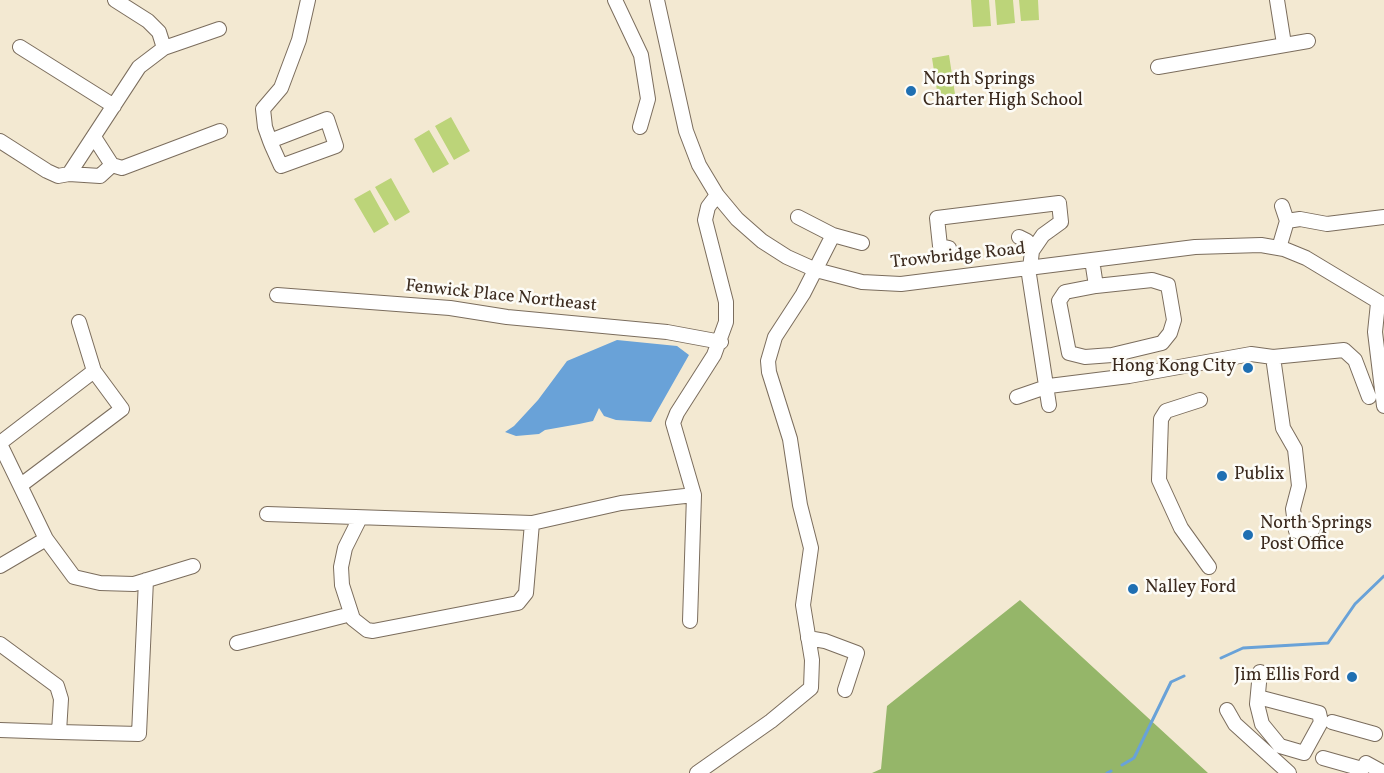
<!DOCTYPE html>
<html>
<head>
<meta charset="utf-8">
<style>
	body { margin:0 }
	canvas { display:block; background:#f3e9d2 }
</style>
</head>
<body>
<canvas width="1384" height="773"></canvas>
<script>
const context = document.querySelector('canvas').getContext('2d');
context.lineJoin = 'round';
function fillPath(path, color) { context.fillStyle = color; context.fill(path, 'evenodd'); }
const shape = rows => new Path2D(rows.map(r => 'M' + r).join(''));
function trace(path, color, width, dash) { context.strokeStyle = color; context.lineWidth = width; context.lineCap = dash ? 'butt' : 'round'; context.setLineDash(dash || []); context.stroke(path); }
function write(font, color, halo, rows, align = 'center') {
  context.font = font + ' Vollkorn,serif'; context.lineWidth = 5; context.setLineDash([]); context.textBaseline = 'middle'; context.strokeStyle = halo; context.fillStyle = color; for (const [text, x, y, turn = 0] of rows) {
    context.save(); context.translate(x, y); context.rotate((+turn || 0) * Math.PI / 180); context.textAlign = isNaN(turn) ? turn : align; if (halo) context.strokeText(text, 0, 0); context.fillText(text, 0, 0); context.restore();
  }
}
fillPath(shape([
	[971,0,989,0,991,26,973,27],
	[995,0,1013,0,1015,23,997,25],
	[1019,0,1038,0,1039,20,1021,21],
	[949,55,955,94,938,97,932,58],
	[451,117,470,151,454,160,435,126],
	[429,130,449,164,433,173,414,139],
	[391,178,410,212,395,221,375,187],
	[370,190,389,224,374,233,354,199]
]), '#bcd479');
fillPath(shape([
	[1020,600,1208,773,872,773,881,769,887,706]
]), '#95b669');
fillPath(shape([
	[617,340,677,346,689,355,651,422,616,420,604,416,599,408,593,421,579,424,545,430,539,434,516,436,505,432,514,426,538,400,567,361]
]), '#69a2d8');
trace(shape([
	[1221,658,1243,648,1328,643,1355,604,1384,576],
	[1122,765,1134,758,1171,682,1184,676],
	[1107,773,1111,771]
]), '#69a2d8', 3);
const minor = shape([
	[115,0,148,21,159,32,164,48],
	[615,0,641,55,648,99,640,127],
	[657,0,686,131,699,165,717,195,737,219,762,241,787,257,816,270,862,282,901,284,1195,247,1261,245,1284,249,1306,258,1384,305],
	[1277,0,1284,44],
	[20,47,114,106],
	[1158,67,1308,41],
	[94,137,112,165,100,176,69,174,139,67,164,48,219,29],
	[0,141,47,171,58,176,69,174],
	[270,141,327,119,336,146,281,166,272,146,270,141,265,127,263,109,281,88,299,40,308,0],
	[112,165,122,168,220,131],
	[1287,221,1300,219,1327,224,1384,217],
	[833,235,862,243],
	[1019,237,1027,241,1032,251],
	[949,248,940,246,937,218,1059,203,1061,222,1043,235,1032,251,1030,268],
	[1279,248,1287,221,1282,206],
	[1092,260,1096,286,1065,292,1059,301,1069,353,1085,357,1112,355,1162,343,1170,333,1174,320,1168,285,1152,280,1096,286],
	[1028,268,1049,405],
	[277,295,450,308,507,317,667,332,721,342],
	[1378,303,1375,332,1384,406],
	[1273,357,1283,428,1295,449,1299,486,1293,509,1296,531,1313,529],
	[1017,397,1049,386,1129,376,1251,354,1273,357,1344,350,1355,360,1369,397],
	[1200,400,1166,411,1161,419,1159,480,1181,528,1209,567],
	[0,443,94,371],
	[0,444,46,539,74,577,100,583,134,584,193,566],
	[21,485,122,409,94,371,79,322],
	[267,514,532,523,621,503,694,495],
	[360,518,345,548,341,567,342,585,353,619,367,630,373,631,518,603,526,593,532,523],
	[0,566,46,539],
	[690,621,694,495,673,423,677,413,714,355,726,322,726,302,705,220,708,207,717,195],
	[808,638,825,641,857,653,845,690],
	[237,643,351,614],
	[0,644,57,686,61,699,59,732,0,730],
	[1258,697,1319,713,1321,722,1304,753,1280,746,1262,724,1257,704,1260,672],
	[1227,710,1235,724,1289,773],
	[1332,722,1375,734],
	[59,732,139,734,146,580],
	[1323,758,1362,769],
	[1366,763,1384,773],
	[697,773,771,721,811,688,812,660,803,605,811,548,800,505,790,439,769,372,768,361,775,337,803,294,833,235,798,217]
]);
trace(minor, '#7b6d5d', 16);
trace(minor, '#fff', 14);
for (const [x, y, r, color] of [
	[911,91,6,"#1f6fb2"],
	[1248,368,6,"#1f6fb2"],
	[1222,476,6,"#1f6fb2"],
	[1248,535,6,"#1f6fb2"],
	[1133,589,6,"#1f6fb2"],
	[1352,677,6,"#1f6fb2"]
]) { const dot = new Path2D(); dot.arc(x, y, r, 0, 2 * Math.PI); context.fillStyle = color; context.fill(dot); trace(dot, '#fdfcf7', 2); }
write('18px', '#3b2a1e', '#fdfcf7', [
	["North Springs",923,81],
	["Charter High School",923,102],
	["Hong Kong City",1236,368,"right"],
	["Publix",1234,476],
	["North Springs",1260,525],
	["Post Office",1260,546],
	["Nalley Ford",1145,589],
	["Jim Ellis Ford",1340,677,"right"]
], 'left');
write('18px', '#3b2a1e', '#fdfcf7', [
	["Trowbridge Road",958,257,-6],
	["Fenwick Place Northeast",501,297,6]
]);
</script>
</body>
</html>
